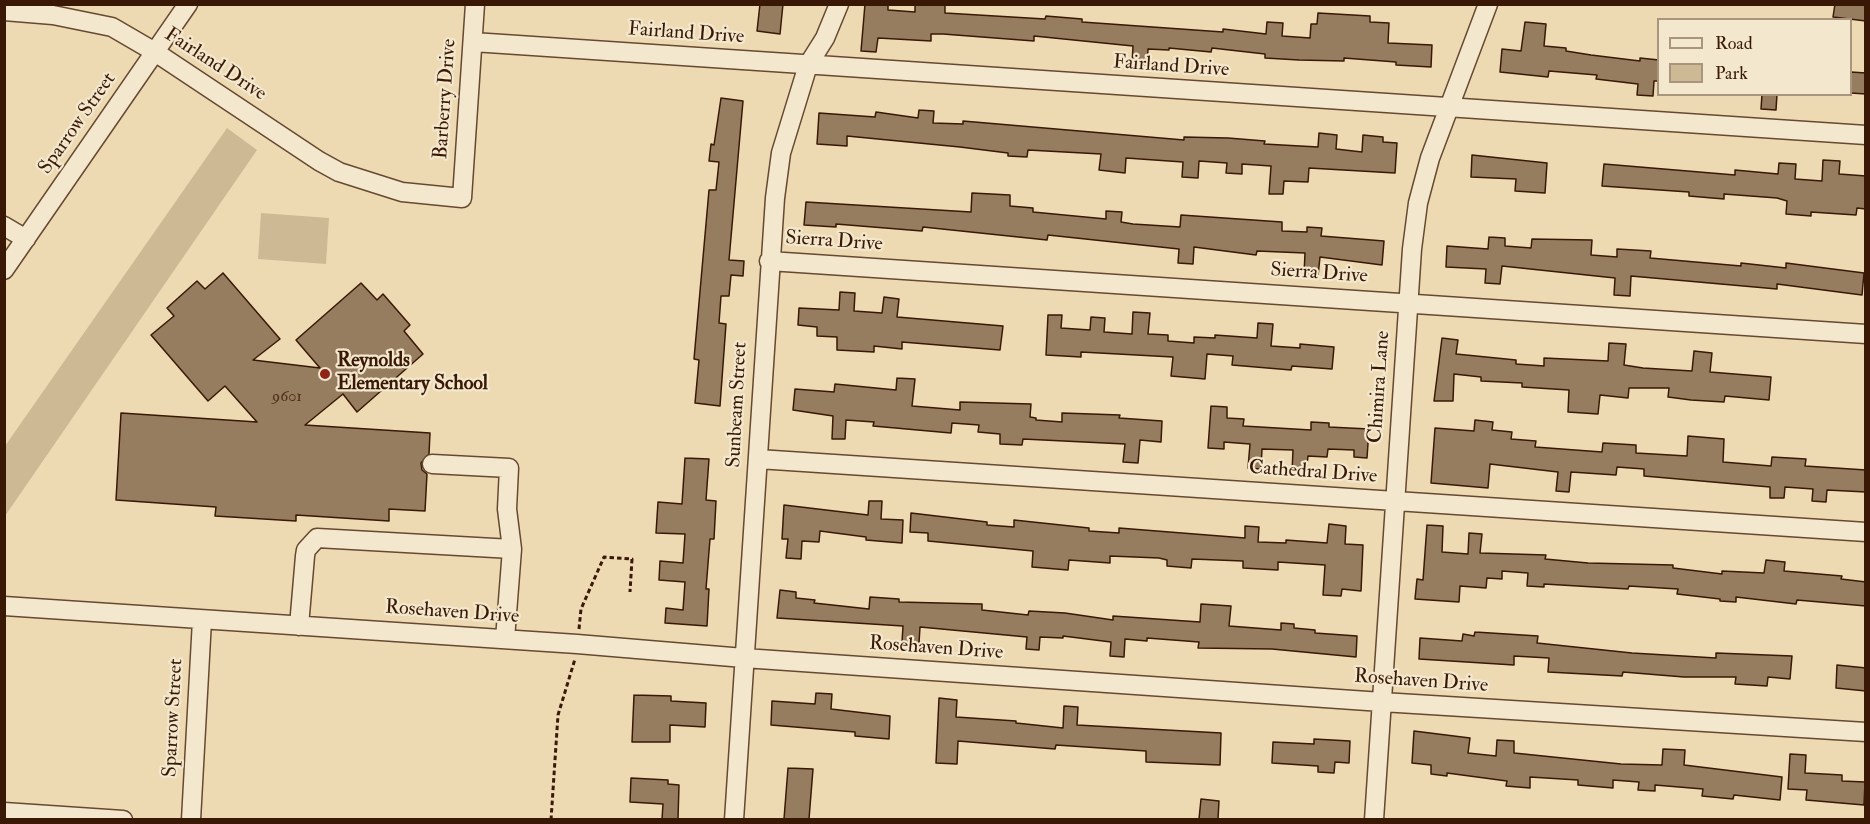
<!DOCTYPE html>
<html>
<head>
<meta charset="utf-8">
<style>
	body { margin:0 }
	#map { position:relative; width:1870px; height:824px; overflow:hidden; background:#eddab3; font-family:"IM FELL Double Pica",serif }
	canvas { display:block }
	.frame { position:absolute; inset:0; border:6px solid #391905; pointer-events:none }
	.legend { position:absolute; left:1657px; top:18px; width:195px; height:78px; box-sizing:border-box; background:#f3e7ce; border:2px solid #a9957e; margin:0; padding:8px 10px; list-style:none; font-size:18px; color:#391905 }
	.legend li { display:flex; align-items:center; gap:12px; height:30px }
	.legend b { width:30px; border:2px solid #a9957e }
</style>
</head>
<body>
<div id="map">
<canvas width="1870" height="824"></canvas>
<div class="frame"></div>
<ul class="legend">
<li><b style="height:8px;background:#f3e7ce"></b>Road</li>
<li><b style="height:16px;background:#ceb995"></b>Park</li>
</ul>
</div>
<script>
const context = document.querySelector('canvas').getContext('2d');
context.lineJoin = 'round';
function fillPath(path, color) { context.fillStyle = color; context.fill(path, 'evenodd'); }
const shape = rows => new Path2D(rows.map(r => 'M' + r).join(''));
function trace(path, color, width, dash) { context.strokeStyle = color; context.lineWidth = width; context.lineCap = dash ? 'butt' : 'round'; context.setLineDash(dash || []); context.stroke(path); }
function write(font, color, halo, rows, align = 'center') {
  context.font = font + ' "IM FELL Double Pica",serif'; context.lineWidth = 4.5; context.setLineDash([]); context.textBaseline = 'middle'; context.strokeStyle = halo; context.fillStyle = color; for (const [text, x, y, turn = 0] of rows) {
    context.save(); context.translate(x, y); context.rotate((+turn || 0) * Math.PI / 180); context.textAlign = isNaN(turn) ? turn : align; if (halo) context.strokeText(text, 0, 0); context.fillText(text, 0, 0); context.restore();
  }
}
fillPath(shape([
	[227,128,257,150,5,516,5,446],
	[261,213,329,218,326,264,258,259]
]), '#ceb995');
const building = shape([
	[760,4,783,4,780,34,757,31,760,4],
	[865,4,888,4,888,10,915,12,915,4,945,4,945,13,1045,19,1046,16,1082,19,1082,22,1223,32,1223,29,1266,34,1267,22,1283,23,1282,36,1310,38,1311,24,1317,24,1318,13,1370,16,1370,22,1389,23,1388,43,1432,45,1431,67,1396,65,1396,62,1344,58,1344,61,1299,60,1265,58,1265,54,1212,48,1211,52,1169,48,1169,50,1148,49,1147,65,1132,64,1133,46,1034,36,1034,41,943,34,931,34,931,41,878,38,876,52,861,51,865,4],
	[1835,4,1866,4,1866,21,1833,17,1835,4],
	[1525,22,1546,24,1544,46,1566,48,1566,51,1591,55,1640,61,1640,58,1659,60,1659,81,1654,81,1653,96,1637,95,1638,84,1596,79,1597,75,1549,71,1548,77,1500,72,1502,49,1521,51,1525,22],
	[1851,72,1866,73,1866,94,1851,93,1851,72],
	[1762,94,1777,94,1776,110,1761,109,1762,94],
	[721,98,743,101,729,260,744,261,743,276,731,275,729,296,721,296,719,323,726,324,720,406,695,403,699,360,694,359,709,190,716,190,719,162,709,161,711,144,714,145,721,98],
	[919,110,934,111,933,123,963,124,963,121,1184,140,1184,137,1228,138,1265,141,1264,144,1318,147,1319,133,1337,135,1336,149,1362,152,1363,135,1383,137,1383,142,1397,143,1395,173,1309,168,1308,182,1284,181,1283,194,1269,194,1271,166,1242,164,1242,174,1226,173,1227,163,1199,161,1198,178,1182,177,1183,162,1126,158,1125,173,1099,170,1101,154,1028,150,1027,157,1008,156,1008,153,960,147,847,136,847,146,817,144,819,113,875,117,876,112,918,118,919,110],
	[1472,155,1547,163,1545,193,1515,191,1516,179,1471,177,1472,155],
	[1823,160,1840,161,1839,174,1866,176,1866,209,1857,208,1856,215,1811,212,1811,216,1786,214,1787,201,1777,198,1724,194,1724,199,1689,196,1689,192,1602,186,1604,164,1735,175,1735,170,1778,174,1779,163,1796,164,1795,179,1822,181,1823,160],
	[972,193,1010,195,1010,206,1033,208,1033,212,1106,219,1106,211,1122,212,1121,222,1133,224,1180,227,1181,215,1282,222,1282,231,1307,232,1307,227,1322,228,1321,236,1384,241,1382,265,1320,257,1318,276,1304,275,1305,253,1257,251,1256,255,1194,247,1193,264,1178,263,1179,249,1048,235,1047,240,923,227,922,231,836,224,836,227,804,225,806,202,971,212,972,193],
	[1489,237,1505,238,1505,246,1531,248,1532,239,1592,240,1591,255,1617,257,1617,249,1651,251,1650,258,1741,266,1741,263,1786,268,1786,263,1864,273,1862,295,1777,284,1777,289,1631,276,1630,296,1614,295,1615,278,1502,266,1500,284,1485,283,1486,269,1446,267,1447,246,1488,249,1489,237],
	[223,273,280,339,253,360,320,368,296,340,361,283,377,300,383,294,410,325,404,331,423,354,357,412,343,394,305,425,430,433,429,454,421,463,422,470,427,474,425,511,389,509,389,521,296,515,296,521,215,516,216,507,116,500,121,413,257,422,225,386,208,401,151,335,174,316,167,308,197,281,205,289,223,273],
	[840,292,855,293,854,311,882,313,884,297,899,299,897,317,1003,326,1000,350,902,342,902,349,874,346,874,352,837,350,837,337,817,336,817,327,798,325,799,308,839,310,840,292],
	[1133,312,1150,313,1148,334,1168,335,1168,341,1194,343,1194,337,1215,338,1215,335,1257,338,1258,323,1273,324,1271,346,1300,348,1300,344,1334,347,1332,369,1292,366,1291,370,1232,365,1233,356,1207,354,1205,379,1171,376,1173,357,1081,352,1081,357,1046,355,1048,315,1062,315,1061,328,1090,330,1091,317,1105,318,1104,332,1132,334,1133,312],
	[1442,338,1458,340,1456,354,1516,360,1516,364,1544,366,1544,358,1608,361,1609,343,1626,344,1624,365,1643,368,1692,371,1694,351,1712,353,1710,372,1771,377,1769,400,1725,396,1724,402,1691,400,1668,397,1669,388,1629,388,1628,398,1600,395,1598,414,1568,412,1569,390,1522,387,1522,383,1481,381,1481,377,1454,374,1453,401,1434,401,1442,338],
	[897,378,915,379,912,406,960,410,960,402,1031,404,1030,417,1036,418,1036,420,1062,422,1062,413,1120,415,1119,418,1162,421,1161,442,1140,440,1138,463,1123,462,1125,444,1023,439,1022,445,1000,444,1000,434,978,432,979,425,952,423,951,433,873,426,874,422,846,420,845,439,832,439,833,416,793,410,795,389,834,392,835,384,896,390,897,378],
	[1211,406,1227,407,1227,418,1244,419,1243,426,1311,430,1311,422,1329,423,1329,427,1369,429,1367,458,1354,457,1354,450,1328,449,1327,457,1308,456,1306,473,1292,472,1293,450,1262,449,1261,469,1248,468,1250,444,1224,442,1224,449,1208,448,1211,406],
	[1475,420,1493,422,1492,430,1512,432,1511,439,1536,441,1535,447,1602,452,1603,443,1636,445,1636,453,1687,456,1688,436,1724,439,1723,462,1771,466,1772,457,1806,459,1805,466,1866,470,1866,492,1827,490,1826,502,1812,501,1813,489,1785,487,1784,498,1770,498,1770,487,1644,476,1644,469,1617,467,1616,475,1571,472,1569,492,1556,491,1558,472,1490,464,1488,488,1431,483,1435,428,1474,431,1475,420],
	[685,458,709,459,706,500,716,501,714,539,710,539,706,589,709,589,707,626,665,623,666,608,683,610,685,582,659,580,660,561,683,563,685,534,656,533,658,502,682,504,685,458],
	[869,501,882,501,881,519,903,520,902,543,866,540,866,537,820,531,819,542,802,541,801,559,786,558,788,539,782,539,784,505,868,515,869,501],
	[911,513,987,522,987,525,1014,527,1014,520,1089,528,1089,531,1119,533,1119,528,1245,538,1245,526,1259,527,1258,542,1286,543,1286,540,1327,543,1329,524,1346,526,1345,544,1363,545,1361,591,1342,589,1341,596,1323,595,1325,565,1278,562,1278,570,1243,568,1243,561,1192,559,1191,568,1167,566,1167,560,1159,558,1110,556,1110,563,1069,560,1068,570,1032,567,1033,551,928,541,928,533,910,532,911,513],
	[1427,525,1443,526,1442,552,1468,554,1469,533,1482,534,1480,553,1546,555,1545,559,1588,563,1673,565,1673,568,1722,574,1722,571,1764,573,1766,560,1785,562,1784,571,1842,576,1841,579,1866,582,1866,606,1797,600,1796,604,1736,597,1736,602,1720,601,1720,599,1677,594,1678,589,1629,586,1628,589,1544,584,1544,587,1527,586,1528,573,1502,571,1502,579,1487,578,1486,588,1460,586,1459,602,1415,599,1417,579,1423,580,1427,525],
	[780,590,796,592,796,598,815,600,814,603,869,609,870,597,899,599,899,602,982,604,982,610,1028,615,1029,611,1065,613,1113,620,1113,616,1200,622,1201,604,1231,606,1229,626,1281,630,1281,623,1294,624,1294,628,1315,630,1315,633,1357,636,1356,657,1272,649,1198,648,1199,642,1147,638,1147,641,1125,639,1124,657,1110,656,1111,642,1063,636,1063,638,1040,637,1039,650,1026,649,1027,637,920,627,919,643,902,642,903,626,777,618,780,590],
	[1475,632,1538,636,1537,643,1632,653,1716,658,1716,653,1792,656,1790,679,1768,677,1767,686,1735,684,1736,677,1684,677,1623,672,1622,676,1548,672,1549,658,1514,656,1514,665,1419,659,1420,638,1462,641,1463,634,1474,636,1475,632],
	[1837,665,1866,668,1866,691,1836,688,1837,665],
	[816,693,832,694,831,709,890,716,889,739,855,736,855,732,771,725,772,701,815,704,816,693],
	[634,695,671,696,671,701,706,703,705,727,670,725,670,742,632,742,634,695],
	[939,698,957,700,956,717,1016,721,1016,723,1063,728,1064,706,1078,707,1077,725,1221,733,1220,765,1146,762,1146,751,1056,745,1055,749,958,741,957,764,936,763,939,698],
	[1414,731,1470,738,1468,753,1496,756,1497,740,1514,741,1514,753,1621,764,1662,765,1663,749,1685,750,1684,765,1782,777,1780,800,1734,795,1733,799,1702,796,1703,789,1655,785,1655,791,1638,790,1639,782,1613,780,1613,788,1578,785,1578,780,1530,777,1530,788,1506,786,1507,781,1447,773,1447,776,1431,774,1431,765,1412,763,1414,731],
	[1314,739,1350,741,1349,763,1335,762,1334,773,1318,772,1318,766,1272,763,1273,742,1314,744,1314,739],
	[1790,754,1806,755,1805,773,1842,775,1842,781,1865,782,1864,805,1806,800,1807,790,1788,789,1790,754],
	[788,768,813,769,809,819,784,819,788,768],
	[631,778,668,780,668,784,679,785,678,819,662,819,663,804,630,802,631,778],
	[1201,799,1219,801,1218,819,1199,819,1201,799]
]);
fillPath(building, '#977d5f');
trace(building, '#391905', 1.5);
const minor = shape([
	[4,11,53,15,112,27,155,52,319,161,339,172,402,192,462,198,475,4],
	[473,42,1866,135],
	[4,226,26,239],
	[769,261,1866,334],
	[4,270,188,4],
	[758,459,1866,532],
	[432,464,509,468,507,509,512,549,505,639],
	[4,606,577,644,744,658,1382,702,1866,732],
	[299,626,305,556,306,550,317,538,512,549],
	[4,812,123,820],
	[191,820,202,620],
	[734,820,775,198,781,153,808,65,825,38,839,4],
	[1374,820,1412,249,1418,203,1430,158,1488,4]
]);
trace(minor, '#664930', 21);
trace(shape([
	[579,629,581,609,604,557,632,559,630,592],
	[551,820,558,715,575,659]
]), '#391905', 3, [4.5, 3]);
trace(minor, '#f3e7ce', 18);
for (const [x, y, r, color] of [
	[325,374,6,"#8f2418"]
]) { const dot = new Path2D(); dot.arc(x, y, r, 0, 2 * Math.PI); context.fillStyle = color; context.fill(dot); trace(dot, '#f3e7ce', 2); }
write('16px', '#50321c', null, [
	["9601",287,398]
]);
write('20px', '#391905', '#f3e7ce', [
	["Fairland Drive",686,34,4],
	["Fairland Drive",215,65,33],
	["Fairland Drive",1171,67,4],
	["Barberry Drive",446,99,-86],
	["Sparrow Street",78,124,-55],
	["Sierra Drive",834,242,4],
	["Sierra Drive",1319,274,4],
	["Chimira Lane",1380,387,-86],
	["Sunbeam Street",738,405,-87],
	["Cathedral Drive",1313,473,4],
	["Rosehaven Drive",452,613,4],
	["Rosehaven Drive",936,649,4],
	["Rosehaven Drive",1421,682,4],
	["Sparrow Street",174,718,-87]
]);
write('bold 20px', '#391905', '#f3e7ce', [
	["Reynolds",337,362],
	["Elementary School",337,385]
], 'left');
</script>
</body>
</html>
